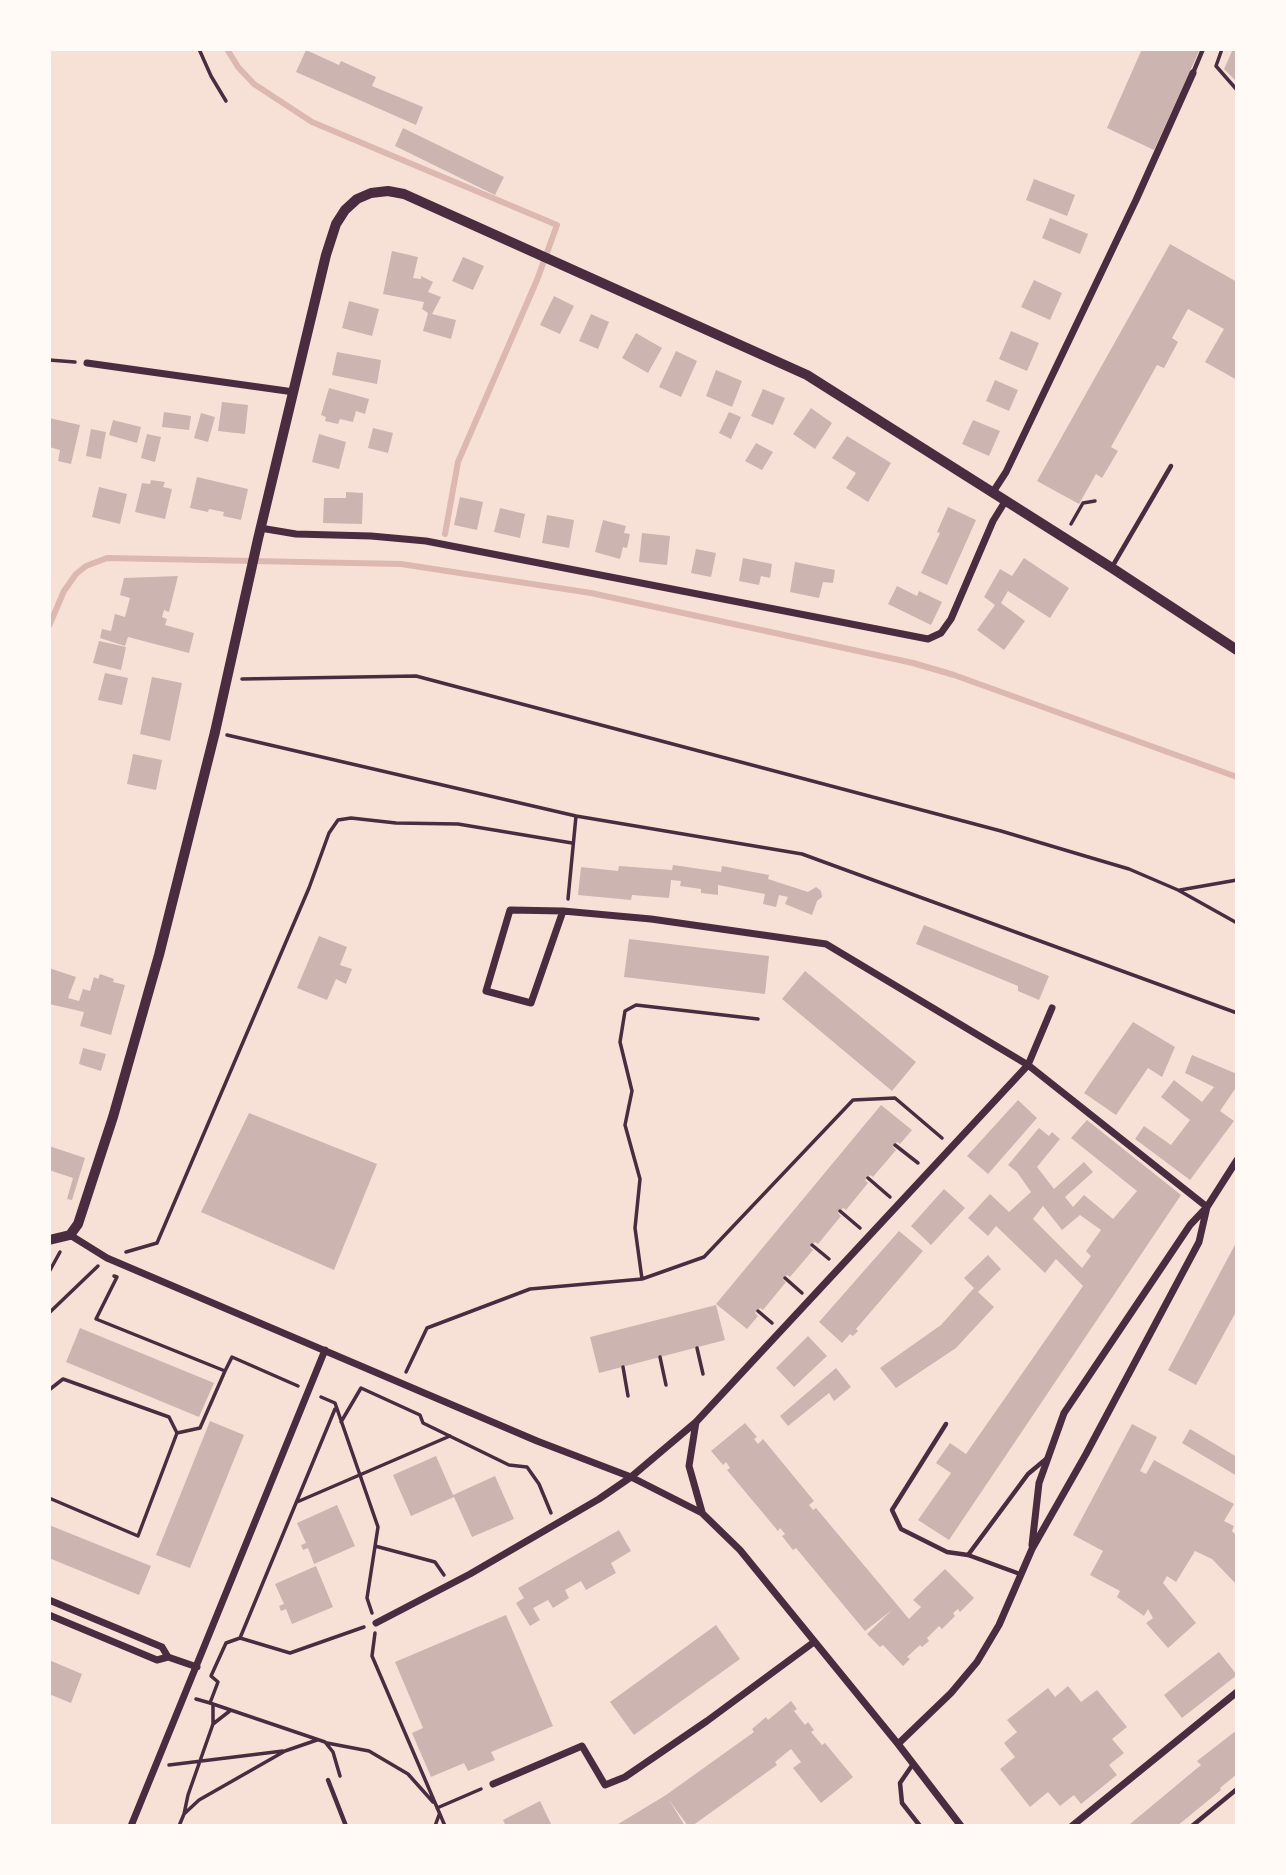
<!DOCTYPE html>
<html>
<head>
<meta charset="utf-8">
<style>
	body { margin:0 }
	#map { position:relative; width:1286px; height:1875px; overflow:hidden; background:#f7e1d7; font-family:Poppins,sans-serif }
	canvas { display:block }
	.frame { position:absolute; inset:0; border:51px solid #fffaf5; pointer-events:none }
</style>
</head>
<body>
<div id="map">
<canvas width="1286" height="1875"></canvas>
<div class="frame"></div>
</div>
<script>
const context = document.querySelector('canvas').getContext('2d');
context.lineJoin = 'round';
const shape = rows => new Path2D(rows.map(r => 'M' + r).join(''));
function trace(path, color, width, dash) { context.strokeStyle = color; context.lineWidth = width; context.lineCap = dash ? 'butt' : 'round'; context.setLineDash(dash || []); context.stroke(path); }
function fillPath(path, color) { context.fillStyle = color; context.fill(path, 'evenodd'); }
trace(shape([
	[227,49,238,67,254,84,312,122,557,225,537,280,458,462,445,534],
	[49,626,64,591,76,574,86,566,107,558,401,564,591,593,913,663,954,675,1237,777]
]), '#dcb8b0', 6);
fillPath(shape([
	[1142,49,1200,49,1154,150,1107,128],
	[1233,49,1237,49,1237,82,1224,69],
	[306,50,339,65,341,61,376,77,372,86,423,107,416,125,296,72],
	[403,128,504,177,495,195,395,146],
	[1034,179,1075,195,1067,216,1026,200],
	[1050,218,1088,234,1080,254,1042,238],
	[1170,244,1237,282,1237,380,1205,362,1224,329,1188,309,1172,338,1178,342,1164,368,1157,365,1111,447,1118,451,1102,478,1096,474,1079,504,1037,481],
	[392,251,418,257,413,278,421,279,421,276,433,282,428,292,441,297,432,314,456,320,451,339,423,331,428,313,422,309,424,302,383,294],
	[463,257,484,266,473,290,452,281],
	[1034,280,1062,293,1050,320,1021,307],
	[554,296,574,306,560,334,540,325],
	[349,301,379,309,372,336,342,328],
	[591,314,609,322,598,349,579,341],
	[1011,331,1039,343,1027,371,999,359],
	[636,333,662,348,648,373,622,358],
	[676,351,697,361,681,397,659,387],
	[337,352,381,360,377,384,332,375],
	[716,370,742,381,732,407,706,396],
	[995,380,1018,390,1009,411,986,401],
	[329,388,369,399,365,414,356,411,353,422,340,419,338,424,325,421,326,417,321,415],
	[763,389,785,398,773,425,751,416],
	[222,402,248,405,245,434,218,431],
	[811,408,832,423,815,449,793,434],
	[164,412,191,416,189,430,162,427],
	[729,412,741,417,731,439,719,433],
	[201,413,215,417,208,442,194,438],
	[49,418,80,425,71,464,58,461,60,450,49,447],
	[113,420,141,427,137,443,109,435],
	[973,420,1000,431,989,456,962,444],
	[373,428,393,433,388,453,368,448],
	[91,429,106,432,101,459,86,456],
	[147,434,161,437,155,462,141,458],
	[319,434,346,442,339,469,312,462],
	[847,436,891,463,868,502,846,488,856,473,832,458],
	[756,443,773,452,762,470,745,461],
	[197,477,248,489,241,520,223,516,224,512,209,509,208,512,190,508],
	[151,480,165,482,163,487,172,489,165,519,135,512,142,483,150,484],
	[99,487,127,494,120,524,92,517],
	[346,492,363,493,362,524,323,523,324,498,346,498],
	[460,497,483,502,477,530,454,525],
	[948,507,976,520,947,585,921,573,940,533,937,532],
	[500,508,525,514,520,538,494,532],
	[547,515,574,520,569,548,542,543],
	[603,520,626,526,624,533,630,534,627,548,623,547,620,559,595,552],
	[642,533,670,536,667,565,639,562],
	[696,549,716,553,711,577,691,573],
	[743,558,772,564,770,578,761,576,759,585,739,581],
	[1024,558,1069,588,1050,618,1008,591,1001,603,1025,621,1004,650,977,630,995,605,984,597,1000,569,1012,576],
	[795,562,835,570,833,583,823,582,819,598,790,592],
	[178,576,169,612,164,610,162,617,167,619,165,625,194,633,189,653,128,637,125,646,100,638,102,629,111,631,115,614,125,617,130,598,120,595,124,578],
	[897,586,917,596,919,591,942,602,931,625,888,604],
	[99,641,126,647,121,670,93,663],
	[105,673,128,678,122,705,98,700],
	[152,677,182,683,170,741,140,734],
	[133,754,162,760,156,790,127,784],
	[673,865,721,872,722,866,769,875,768,879,808,892,816,887,821,891,822,897,817,901,812,915,785,904,788,897,779,895,776,907,763,904,765,894,718,885,718,895,701,893,701,889,680,886,681,881,671,880,669,898,632,895,631,900,578,895,581,867,618,871,619,866,672,870],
	[924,925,1049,976,1039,1000,1018,991,1018,986,916,944],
	[319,936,347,947,340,965,352,969,346,984,336,979,327,1000,297,988],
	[629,939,769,956,765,994,624,977],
	[49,968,76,977,68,998,79,1001,83,989,90,991,94,977,98,979,100,974,114,979,113,982,125,985,111,1035,80,1026,84,1012,49,1004],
	[805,971,916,1062,892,1091,782,999],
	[1133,1022,1175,1047,1162,1077,1148,1068,1116,1115,1084,1093],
	[83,1048,106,1054,101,1071,79,1064],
	[1192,1055,1237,1074,1237,1086,1220,1111,1234,1121,1190,1180,1135,1139,1144,1126,1171,1145,1190,1120,1161,1097,1174,1080,1202,1102,1214,1087,1185,1073],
	[1018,1100,1037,1118,988,1174,967,1156],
	[881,1105,912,1130,900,1144,897,1142,893,1147,896,1150,873,1177,870,1175,868,1178,865,1180,868,1183,846,1210,843,1208,838,1213,841,1216,818,1244,815,1242,810,1247,813,1250,790,1277,787,1275,783,1280,786,1282,763,1310,760,1308,755,1313,758,1316,747,1329,716,1304],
	[249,1113,377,1164,334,1270,201,1212],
	[1087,1120,1181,1195,949,1540,918,1520,951,1473,936,1463,950,1443,966,1454,1083,1286,1056,1259,1045,1273,996,1226,988,1236,968,1218,990,1194,1009,1212,1031,1192,1017,1172,1008,1165,1039,1128,1049,1136,1052,1132,1060,1139,1037,1167,1054,1189,1084,1162,1093,1172,1065,1197,1073,1207,1084,1195,1113,1219,1137,1191,1071,1138],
	[1043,1206,1062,1230,1080,1215,1101,1230,1086,1251,1091,1256,1082,1268,1033,1219],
	[49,1146,85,1158,72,1200,67,1199,73,1178,49,1170],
	[944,1189,965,1208,931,1245,911,1226],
	[899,1231,923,1251,856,1329,858,1331,853,1336,850,1334,842,1343,819,1322],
	[1237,1241,1237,1310,1196,1385,1168,1370],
	[988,1255,1001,1269,978,1292,994,1307,956,1348,896,1388,880,1368,941,1325,974,1288,964,1278],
	[716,1305,725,1340,599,1373,590,1337],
	[80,1328,214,1383,199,1417,66,1362],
	[808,1336,827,1356,794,1387,776,1368],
	[836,1368,851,1387,834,1401,829,1393,788,1426,780,1416],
	[210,1421,244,1435,190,1568,156,1555],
	[745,1423,757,1437,754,1439,758,1444,763,1439,814,1501,809,1505,813,1510,816,1508,909,1619,921,1607,913,1600,945,1569,974,1598,960,1612,958,1609,953,1613,955,1616,942,1629,939,1626,927,1638,929,1641,922,1647,920,1645,907,1657,910,1659,903,1666,883,1645,880,1647,867,1634,892,1610,865,1631,796,1548,793,1550,782,1536,785,1534,780,1528,778,1531,727,1470,730,1468,726,1462,723,1465,711,1451],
	[1132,1424,1157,1437,1140,1471,1146,1474,1154,1460,1234,1504,1224,1521,1234,1526,1232,1531,1237,1536,1237,1585,1212,1559,1195,1551,1176,1582,1167,1576,1163,1583,1196,1623,1168,1648,1146,1623,1153,1618,1148,1609,1144,1616,1117,1597,1120,1591,1090,1575,1103,1551,1073,1535],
	[1190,1429,1237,1457,1237,1476,1182,1443],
	[436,1456,453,1495,495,1476,514,1519,472,1537,454,1497,411,1516,393,1475],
	[337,1505,355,1546,314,1564,308,1548,303,1550,301,1545,306,1543,297,1523],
	[49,1525,151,1566,139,1595,49,1558],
	[619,1530,631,1551,611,1563,616,1573,586,1590,581,1581,565,1590,569,1598,553,1608,548,1600,533,1608,540,1620,530,1626,516,1603,524,1598,518,1588],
	[316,1566,333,1607,292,1624,286,1609,281,1611,279,1606,284,1604,275,1584],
	[506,1615,553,1726,491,1752,495,1760,468,1771,464,1763,431,1777,412,1733,423,1728,395,1662],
	[716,1625,740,1659,634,1735,610,1702],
	[1219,1652,1237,1675,1182,1718,1164,1695],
	[49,1660,82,1674,71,1703,49,1694],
	[1068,1686,1081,1702,1097,1690,1127,1727,1112,1739,1124,1753,1109,1765,1117,1775,1081,1804,1074,1795,1060,1806,1048,1792,1030,1807,1000,1769,1015,1757,1004,1743,1017,1732,1007,1720,1048,1688,1055,1697],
	[791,1701,797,1709,794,1711,805,1725,808,1722,814,1730,811,1732,822,1745,825,1743,853,1777,821,1803,793,1768,801,1762,791,1749,775,1762,777,1765,692,1826,688,1826,669,1800,685,1826,615,1826,666,1795,754,1732,752,1729,766,1717,768,1720],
	[1237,1730,1237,1774,1220,1788,1221,1790,1177,1826,1132,1826,1130,1824,1201,1765,1197,1761],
	[540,1801,552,1826,506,1826,503,1820]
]), '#ccb4b1');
trace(shape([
	[199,49,211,76,226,101],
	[1222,49,1216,66,1237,90],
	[49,360,75,362],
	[1071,524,1083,503,1095,501],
	[242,679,416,676,1001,831,1085,856,1129,869,1178,890,1237,923],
	[227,735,576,816],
	[1180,890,1237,880],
	[568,899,576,816,802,854,1237,1013],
	[895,1145,918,1163],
	[868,1178,890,1197],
	[840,1211,860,1228],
	[812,1245,829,1259],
	[126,1252,157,1243,309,888,329,833,338,820,351,818,396,823,458,824,572,843],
	[49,1272,60,1252],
	[114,1276,117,1277,96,1319,225,1371,232,1357,298,1386],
	[785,1278,802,1293],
	[642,1279,635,1228,640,1179,625,1125,632,1091,620,1042,625,1011,636,1005,758,1019],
	[758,1311,772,1323],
	[49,1313,98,1266],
	[697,1348,703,1374],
	[660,1357,666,1385],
	[623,1367,628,1396],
	[406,1372,427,1328,530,1289,642,1279,704,1257,853,1100,895,1098,942,1138],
	[49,1390,63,1379,169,1417,177,1433,138,1536,49,1498],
	[321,1397,335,1403,378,1527,367,1598,372,1613],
	[341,1422,361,1388,420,1415,423,1423,509,1465,527,1467,539,1484,551,1513],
	[177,1433,200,1428,225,1371],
	[297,1502,450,1436],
	[375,1546,435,1562,444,1575],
	[375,1633,372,1656,445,1826],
	[240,1638,290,1653,364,1627],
	[196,1699,210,1703,218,1682,211,1676,226,1643,240,1638,335,1409],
	[210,1703,325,1742,333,1752,340,1776],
	[213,1704,213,1724,231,1710],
	[213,1724,188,1795,184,1814,199,1800,285,1751,317,1740],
	[327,1743,369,1751,408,1774,433,1802],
	[169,1765,283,1751],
	[437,1808,481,1789],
	[179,1826,184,1814],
	[435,1826,439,1815]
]), '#4a2c40', 3.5);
trace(shape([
	[1193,73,1203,49],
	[1112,567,1171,466],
	[946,1424,892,1510,901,1529,947,1552,968,1555,1020,1574],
	[968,1555,1028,1474,1046,1459],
	[913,1764,900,1783,902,1803,920,1826],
	[328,1780,346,1826],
	[1192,1826,1237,1789]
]), '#4a2c40', 4.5);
trace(shape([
	[87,363,294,392],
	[993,492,1006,472,1136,200,1193,73],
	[260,528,296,534,371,536,426,541,928,639,941,633,951,619,993,521,1006,500],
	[563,911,531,1003,486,991,510,910,563,911,651,919,826,944,1028,1065,1207,1207],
	[70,1235,107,1258,537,1441,631,1477,702,1513,740,1550,898,1744,961,1826],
	[696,1422,689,1466,702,1512],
	[1032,1545,1039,1483,1064,1413,1190,1225,1207,1207,1237,1160],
	[49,1600,162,1647,168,1657],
	[49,1615,157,1660,168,1657,197,1667],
	[376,1623,470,1574,599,1499,631,1477,696,1422,1028,1065,1052,1008],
	[898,1744,951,1693,977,1662,999,1625,1032,1549,1086,1454,1199,1242,1207,1207],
	[493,1784,582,1746,605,1785,625,1777,707,1721,814,1642],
	[131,1826,325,1350],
	[1072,1826,1237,1692]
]), '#4a2c40', 7);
trace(shape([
	[49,1240,70,1235,78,1224,113,1117,159,955,215,732,258,539,326,255,336,224,345,210,357,199,371,193,388,191,404,194,807,375,1112,568,1237,650]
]), '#4a2c40', 10);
</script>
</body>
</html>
